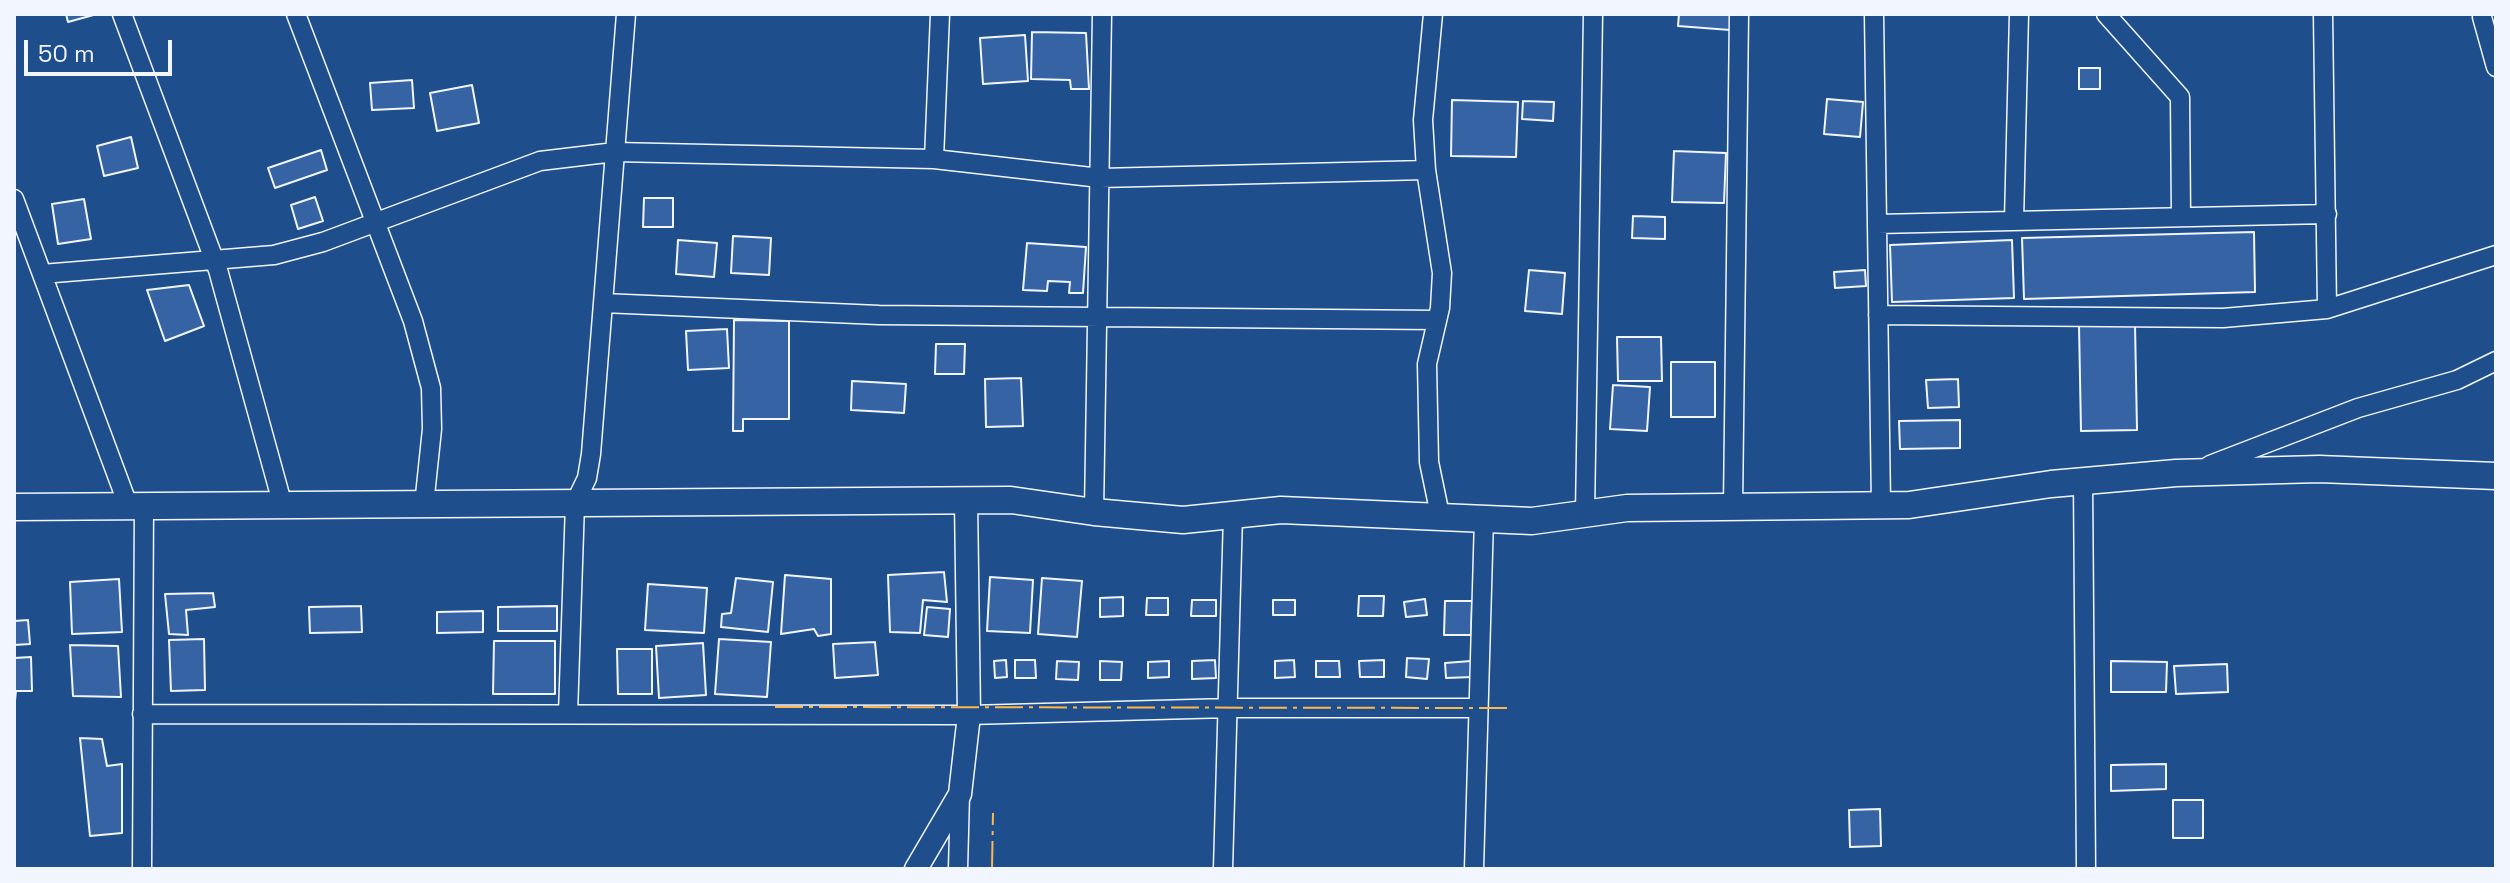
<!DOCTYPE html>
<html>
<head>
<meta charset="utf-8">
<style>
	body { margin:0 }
	#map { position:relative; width:2510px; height:883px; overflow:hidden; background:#1f4e8c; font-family:"Space Grotesk",sans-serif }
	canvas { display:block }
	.frame { position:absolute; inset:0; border:16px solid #f2f6ff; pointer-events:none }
	.scale { position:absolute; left:24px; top:40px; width:148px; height:36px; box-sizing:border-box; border:4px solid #f2f6ff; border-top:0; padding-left:10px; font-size:24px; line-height:28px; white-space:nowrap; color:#f2f6ff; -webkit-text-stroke:6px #1f4e8c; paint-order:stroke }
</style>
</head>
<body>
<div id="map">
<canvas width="2510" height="883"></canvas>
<div class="frame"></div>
<div class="scale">50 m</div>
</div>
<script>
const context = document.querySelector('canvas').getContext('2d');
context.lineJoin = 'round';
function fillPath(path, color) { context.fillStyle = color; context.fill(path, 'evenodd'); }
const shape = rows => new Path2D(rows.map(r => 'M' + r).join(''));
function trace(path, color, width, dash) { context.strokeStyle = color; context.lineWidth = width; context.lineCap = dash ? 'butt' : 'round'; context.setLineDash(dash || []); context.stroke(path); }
const building = shape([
	[66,14,97,14,68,22,66,14],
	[1679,14,1731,14,1730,30,1678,26,1679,14],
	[1032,32,1086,33,1089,89,1071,89,1070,80,1031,79,1032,32],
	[1025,35,1028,81,983,84,980,38,1025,35],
	[2079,68,2100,68,2100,89,2079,89,2079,68],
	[412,80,414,108,372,110,370,83,412,80],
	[472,85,479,123,437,131,430,93,472,85],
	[1827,99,1863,102,1860,137,1824,134,1827,99],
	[1452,100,1518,102,1516,157,1451,156,1452,100],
	[1523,101,1554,102,1553,121,1522,119,1523,101],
	[131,137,138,168,104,176,97,146,131,137],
	[321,150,327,170,275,188,268,168,321,150],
	[1674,151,1726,153,1724,203,1672,202,1674,151],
	[315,197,323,221,298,229,291,205,315,197],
	[644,198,673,198,673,227,643,227,644,198],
	[84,199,91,239,58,244,52,204,84,199],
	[1633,216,1665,217,1665,239,1632,238,1633,216],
	[2254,232,2255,292,2024,299,2022,238,2254,232],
	[733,236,771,238,769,275,731,273,733,236],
	[678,240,717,243,714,277,676,274,678,240],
	[2012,240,2014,298,1892,302,1890,245,2012,240],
	[1027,243,1086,247,1083,293,1069,293,1070,282,1048,281,1047,291,1023,290,1027,243],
	[1529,270,1565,273,1562,314,1525,311,1529,270],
	[1865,270,1866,286,1835,288,1834,272,1865,270],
	[189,285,204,326,165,341,147,290,189,285],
	[734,320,789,321,789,419,743,419,743,431,733,431,734,320],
	[2135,324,2137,430,2081,431,2079,325,2135,324],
	[727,329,729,368,688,370,686,331,727,329],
	[1617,337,1661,337,1662,381,1618,381,1617,337],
	[936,344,965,344,964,374,935,374,936,344],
	[1671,362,1715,362,1715,417,1671,417,1671,362],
	[1021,378,1023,426,986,427,985,379,1021,378],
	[1958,379,1959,407,1928,408,1926,380,1958,379],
	[852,381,906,384,904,413,851,410,852,381],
	[1613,385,1650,387,1647,431,1610,429,1613,385],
	[1960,420,1960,448,1900,449,1899,421,1960,420],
	[944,572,947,602,923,600,920,633,890,632,888,575,944,572],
	[785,575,831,579,831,634,818,636,814,629,781,634,785,575],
	[990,577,1033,580,1030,633,987,631,990,577],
	[736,578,773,582,768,632,721,627,722,614,731,613,736,578],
	[1042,578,1082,581,1077,637,1038,634,1042,578],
	[119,579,122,632,72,634,70,582,119,579],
	[648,584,707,588,704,633,645,630,648,584],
	[213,593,215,607,186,610,188,635,169,634,165,594,213,593],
	[1359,596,1384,596,1383,616,1358,616,1359,596],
	[1123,597,1123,616,1100,617,1100,598,1123,597],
	[1147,598,1168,598,1168,615,1146,615,1147,598],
	[1425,599,1427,615,1406,617,1404,602,1425,599],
	[1192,600,1216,600,1216,616,1191,616,1192,600],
	[1273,600,1295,600,1295,615,1273,615,1273,600],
	[1445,601,1472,601,1471,635,1444,635,1445,601],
	[361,606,362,632,310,633,309,607,361,606],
	[557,606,557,631,498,631,498,607,557,606],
	[927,607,950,609,948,637,924,635,927,607],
	[483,611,483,632,437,633,437,612,483,611],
	[28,620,30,644,14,645,14,621,28,620],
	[204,639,205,690,171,691,169,640,204,639],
	[719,639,771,642,767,697,715,694,719,639],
	[494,641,555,641,555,694,493,694,494,641],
	[875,642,878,675,835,678,833,644,875,642],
	[703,643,706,695,659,698,656,646,703,643],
	[70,645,118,646,121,697,73,696,70,645],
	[617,649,652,649,652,694,618,694,617,649],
	[31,657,32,691,16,691,14,710,14,658,31,657],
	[1407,658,1429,659,1427,679,1406,677,1407,658],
	[1006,660,1007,677,995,678,994,661,1006,660],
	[1015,660,1035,660,1036,678,1015,678,1015,660],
	[1215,660,1216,678,1192,679,1192,661,1215,660],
	[1294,660,1295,677,1275,678,1275,661,1294,660],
	[1384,660,1384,677,1360,677,1359,661,1384,660],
	[1057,661,1079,662,1078,680,1056,679,1057,661],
	[1100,661,1122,662,1121,680,1100,680,1100,661],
	[1169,661,1169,677,1148,678,1148,662,1169,661],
	[1316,661,1339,661,1340,677,1316,677,1316,661],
	[1471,661,1472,677,1446,678,1445,663,1471,661],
	[2111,661,2167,662,2166,692,2111,692,2111,661],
	[2227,664,2228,692,2176,694,2174,666,2227,664],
	[80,738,102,739,107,766,122,764,122,833,90,836,80,738],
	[2166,764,2166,789,2111,791,2111,765,2166,764],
	[2173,800,2203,800,2203,838,2173,838,2173,800],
	[1880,809,1881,846,1850,847,1849,810,1880,809]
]);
fillPath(building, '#3563a3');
trace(building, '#f2f6ff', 2);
const minor = shape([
	[122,14,218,270,283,506],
	[296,14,413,321,431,388,432,429,424,505],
	[1433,14,1423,120,1426,170,1442,273,1440,308,1427,364,1429,462,1440,515],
	[1874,14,1881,505],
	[2106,14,2180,97,2181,217],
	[2323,14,2327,309],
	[2482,17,2496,67],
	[934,159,940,14],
	[14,199,128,505],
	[2014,221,2019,14],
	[1877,224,2327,214],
	[42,274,274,255,323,242,540,161,615,152,934,159,1100,178,1426,170],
	[603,303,879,315,1437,320],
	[1878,315,2223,318,2327,309,2496,255],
	[2210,465,2358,408,2457,380,2496,361],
	[2083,481,2086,869],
	[1733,507,1739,14],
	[1094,512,1102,14],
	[1585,514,1593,14],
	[142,714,969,715,1229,708,1478,708],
	[568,714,575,503,587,478,591,454,626,14],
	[142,869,144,504],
	[958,869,960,794],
	[1223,869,1233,515],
	[1474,869,1484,518]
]);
const tertiary = shape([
	[916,869,960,794,969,715,966,500]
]);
const secondary = shape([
	[14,507,1011,500,1094,512,1183,520,1281,510,1532,521,1627,508,1909,505,2051,484,2176,473,2319,469,2496,476]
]);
trace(minor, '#f2f6ff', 21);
trace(tertiary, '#f2f6ff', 25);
trace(secondary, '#f2f6ff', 29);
trace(minor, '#1f4e8c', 18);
trace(tertiary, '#1f4e8c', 22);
trace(secondary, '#1f4e8c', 26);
trace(shape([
	[775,707,1511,708],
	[992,869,993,813]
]), '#ffb74d', 2, [28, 6, 4, 6]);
</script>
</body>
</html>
